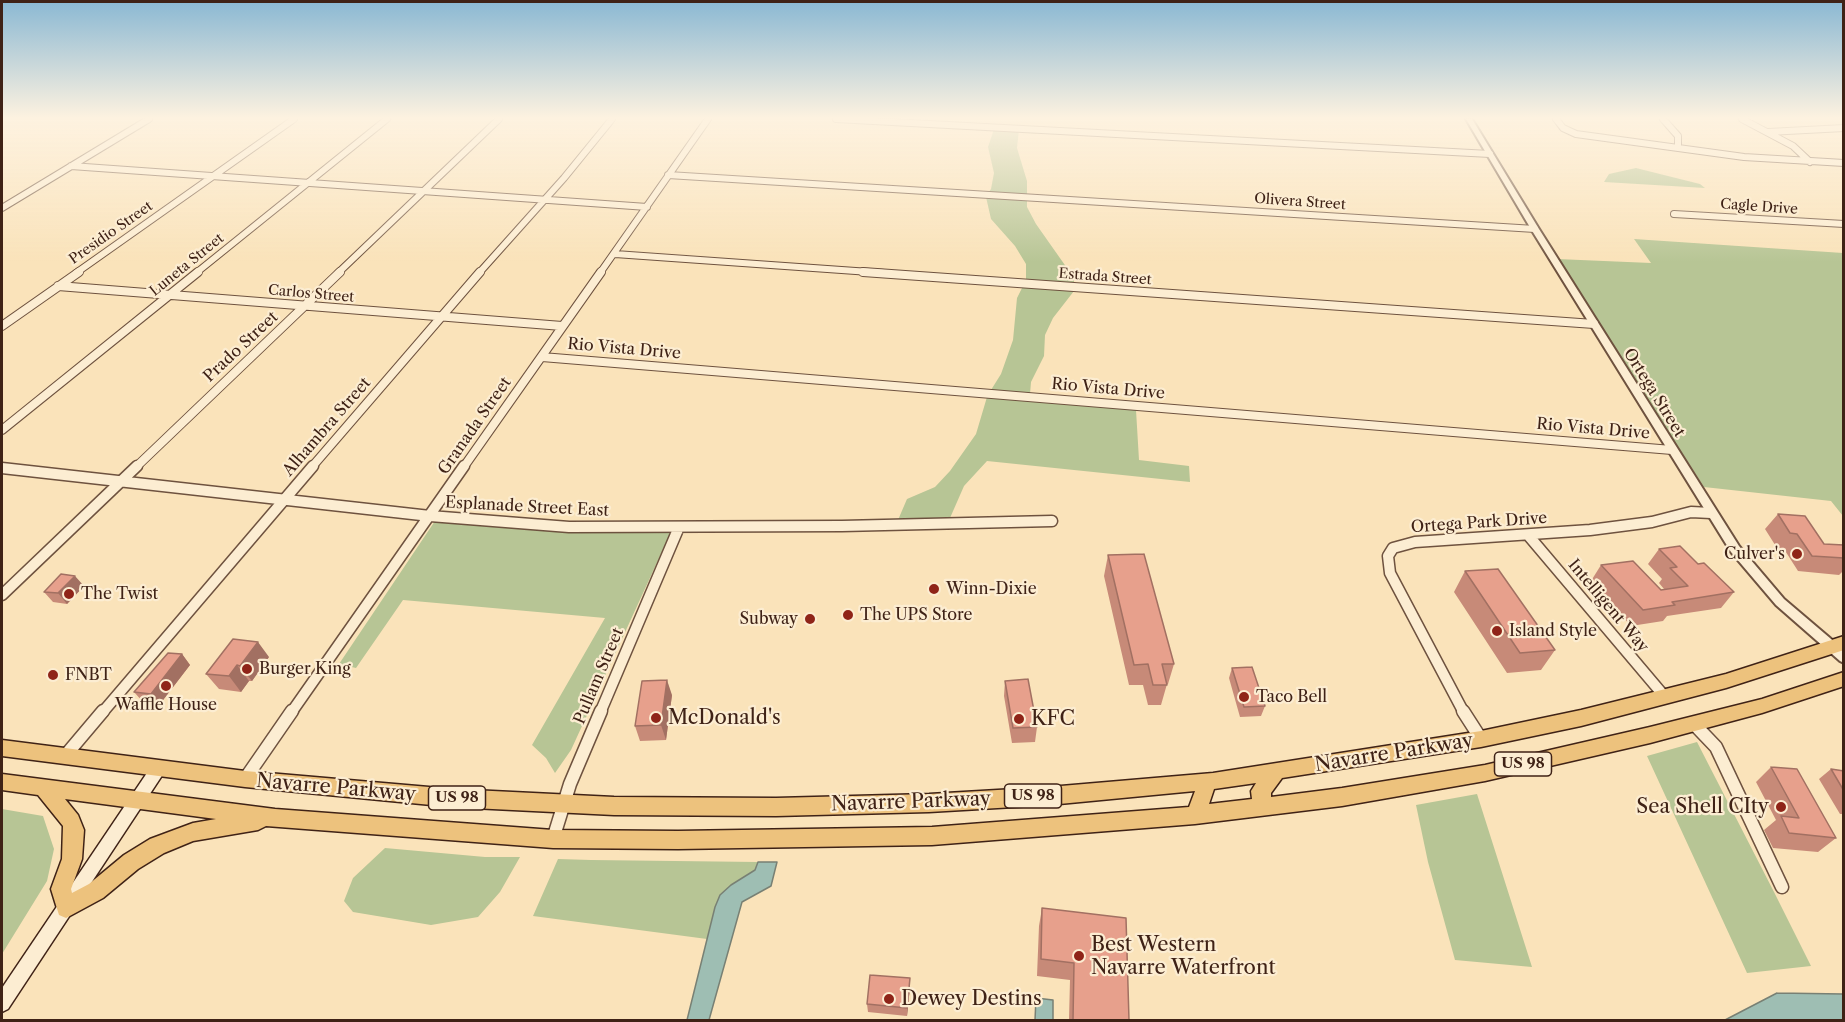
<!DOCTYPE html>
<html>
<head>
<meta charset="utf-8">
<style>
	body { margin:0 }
	#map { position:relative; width:1845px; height:1022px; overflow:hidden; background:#fae3ba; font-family:"Libre Caslon Text",serif }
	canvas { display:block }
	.frame { position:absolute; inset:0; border:3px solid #3f2216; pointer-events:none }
</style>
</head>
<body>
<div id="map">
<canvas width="1845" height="1022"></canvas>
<div class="frame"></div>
</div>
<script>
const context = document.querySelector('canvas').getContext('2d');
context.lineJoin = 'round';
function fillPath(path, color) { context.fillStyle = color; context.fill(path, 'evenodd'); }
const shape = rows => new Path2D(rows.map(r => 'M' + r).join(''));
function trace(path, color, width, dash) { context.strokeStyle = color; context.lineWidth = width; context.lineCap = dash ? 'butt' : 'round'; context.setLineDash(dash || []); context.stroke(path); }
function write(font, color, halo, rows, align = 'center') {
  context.font = font + ' "Libre Caslon Text",serif'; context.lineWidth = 4.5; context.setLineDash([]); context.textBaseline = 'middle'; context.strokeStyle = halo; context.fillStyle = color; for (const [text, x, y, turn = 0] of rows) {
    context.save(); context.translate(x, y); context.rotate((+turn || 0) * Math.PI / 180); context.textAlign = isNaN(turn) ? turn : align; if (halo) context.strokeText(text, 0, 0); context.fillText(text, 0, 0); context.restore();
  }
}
fillPath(shape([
	[994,129,1019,130,1017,148,1027,181,1027,195,988,193,991,189,994,173,988,147],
	[1636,168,1700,184,1705,188,1604,182,1609,174],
	[986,197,1027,200,1027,207,1036,224,1074,278,1074,284,1026,281,1026,264,1015,246,991,219],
	[1634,239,1843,253,1843,516,1831,501,1704,487,1557,259,1651,263],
	[1023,286,1074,291,1053,318,1045,335,1044,356,1031,382,1030,394,991,390,1001,374,1013,340,1017,298],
	[987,397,1136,410,1139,460,1189,466,1190,482,987,461,964,486,950,518,898,520,907,499,935,487,950,471,976,434],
	[435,521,567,532,671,532,571,750,555,773,546,758,532,745,605,618,403,600,356,668,339,664],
	[1697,742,1774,892,1811,966,1747,973,1647,756],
	[1477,794,1532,967,1455,960,1428,862,1416,805],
	[2,809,43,816,54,849,47,881,2,954],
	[385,848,485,857,520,857,500,892,478,917,431,925,353,912,344,901,353,878],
	[558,859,591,860,758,862,755,870,731,885,715,907,707,939,533,916]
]), '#b7c595');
const water = shape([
	[758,862,777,862,771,886,742,902,709,1020,687,1020,715,907,720,895,731,885,755,870,758,862],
	[1777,993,1843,994,1843,1020,1725,1020,1777,993],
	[1036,998,1053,1000,1053,1020,1035,1020,1036,998]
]);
fillPath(water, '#9ebeb3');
trace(water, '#788074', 1.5);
const minorFar3 = shape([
	[836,119,1490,154],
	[1556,119,1563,128,1576,134,1744,157,1844,163],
	[1663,119,1678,136,1678,147],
	[1742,119,1793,146,1810,162],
	[1768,132,1844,128],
	[71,166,647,207],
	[668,175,1535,229],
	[2,208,149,119],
	[1674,214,1844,224],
	[615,254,884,273],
	[76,273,294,119],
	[196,273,387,119],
	[338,273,499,119],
	[479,273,564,178,612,119],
	[600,273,708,119]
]);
const minorFar2 = shape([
	[863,272,1594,324],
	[58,286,562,326],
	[2,326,79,272],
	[542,357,1672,450],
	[2,430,198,272],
	[135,468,340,272],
	[311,468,480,272],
	[463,468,601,272]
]);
const minorFar1 = shape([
	[2,468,430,516,569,527,842,526,1052,521],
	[1528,535,1665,697],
	[2,595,137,466],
	[102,713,313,466],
	[291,713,464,466],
	[600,713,679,527],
	[1464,713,1390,573,1388,556,1393,548,1415,542,1590,530,1652,522,1691,512,1711,513]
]);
const minor = shape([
	[1463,711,1481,739],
	[1694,724,1716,747,1782,887],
	[65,756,103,711],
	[245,779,292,711],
	[553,839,570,784,601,711]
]);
const tertiary = shape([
	[1466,119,1472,119,1539,229,1739,546,1784,599,1844,650,1844,663,1840,661,1776,605,1731,552,1531,229,1466,119]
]);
const secondary = shape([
	[158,762,163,764,166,769,163,774,8,1009,2,1012,2,988,153,764,158,762]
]);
const trunk = shape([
	[1844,636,1844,650,1726,688,1581,726,1481,747,1282,778,1271,793,1271,797,1342,788,1485,765,1650,727,1762,699,1844,672,1844,686,1762,713,1650,743,1485,781,1342,806,1195,824,932,845,678,849,553,848,266,826,258,830,193,841,164,853,138,869,103,898,66,918,59,915,51,889,62,859,63,826,38,795,2,790,2,774,275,809,553,830,678,831,932,827,1189,807,1195,791,1049,805,929,812,776,816,614,815,452,807,245,787,2,756,2,740,245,771,452,789,614,797,776,798,929,794,1049,787,1213,773,1481,731,1581,710,1726,674,1844,636],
	[1256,783,1251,791,1252,799,1209,804,1214,789,1256,783],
	[65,799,216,819,193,823,150,839,124,855,89,884,72,893,71,889,82,859,84,830,78,815,65,799]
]);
trace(minorFar3, '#6e523f', 8);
trace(minorFar2, '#6e523f', 10);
trace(minorFar1, '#6e523f', 13);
trace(minor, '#6e523f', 15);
trace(tertiary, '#6e523f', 4);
trace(secondary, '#3f2216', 3);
trace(trunk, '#3f2216', 3);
trace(minorFar3, '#fcedd2', 6);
trace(minorFar2, '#fcedd2', 8);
trace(minorFar1, '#fcedd2', 10);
trace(minor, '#fcedd2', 12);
fillPath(tertiary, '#fcedd2');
fillPath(secondary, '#fcedd2');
fillPath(trunk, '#edc27d');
fillPath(shape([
	[1778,514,1824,544,1844,545,1844,570,1839,575,1798,571,1784,549,1777,548,1765,529],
	[1659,549,1698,564,1734,592,1721,608,1667,616,1663,621,1631,626,1591,581,1601,565,1661,590,1664,589,1659,583,1662,579,1648,564],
	[1108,555,1174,664,1168,684,1167,684,1161,705,1148,705,1143,685,1129,685,1104,576],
	[1465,571,1555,650,1541,670,1507,673,1454,592],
	[84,586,67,604,53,602,44,592],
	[182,654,190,665,160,704,143,702,134,692],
	[269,657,252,681,249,681,241,692,219,689,206,674],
	[1232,668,1265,706,1261,716,1240,717,1229,678],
	[1005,681,1037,727,1035,742,1012,743,1004,696],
	[672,695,666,740,640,741,635,726],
	[1771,767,1836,838,1818,852,1773,848,1764,830,1776,820,1756,782],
	[1831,769,1844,771,1844,814,1840,814,1819,779],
	[1042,908,1129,1020,1069,1020,1070,980,1037,976,1039,926],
	[910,987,907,1016,868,1012,867,1004]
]), '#c78a78');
fillPath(shape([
	[75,576,84,586,67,604,58,593],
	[258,642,269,657,252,681,240,666],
	[182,654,190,665,160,704,151,694],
	[237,665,249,681,241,692,229,676],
	[667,680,672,695,666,740,661,725],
	[910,978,910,987,907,1016,907,1008]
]), '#a27062');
const building = shape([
	[1778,514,1805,516,1824,544,1844,545,1844,558,1812,556,1797,534,1790,533,1778,514],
	[1680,546,1698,564,1704,563,1734,592,1672,602,1675,605,1643,610,1601,565,1633,561,1661,590,1688,586,1670,568,1677,567,1659,549,1680,546],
	[1144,554,1174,664,1162,664,1167,685,1153,685,1148,664,1134,665,1108,555,1144,554],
	[1498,569,1555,650,1520,653,1465,571,1498,569],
	[61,574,75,576,58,593,44,592,61,574],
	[233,639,258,642,240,666,237,665,229,676,206,674,233,639],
	[168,653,182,654,151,694,134,692,168,653],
	[1252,667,1265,706,1244,707,1232,668,1252,667],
	[1028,679,1037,727,1013,728,1005,681,1028,679],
	[667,680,661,725,635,726,642,681,667,680],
	[1771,767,1797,769,1836,838,1789,833,1781,816,1799,818,1771,767],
	[1831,769,1844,771,1844,791,1831,769],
	[1042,908,1126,918,1129,1020,1073,1020,1074,963,1041,959,1042,908],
	[870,975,910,978,907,1008,867,1004,870,975]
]);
fillPath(building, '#e7a08c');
trace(building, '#a27062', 1.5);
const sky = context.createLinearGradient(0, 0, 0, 262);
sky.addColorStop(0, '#8ab8d3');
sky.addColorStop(0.45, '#fdf2e0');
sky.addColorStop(1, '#fdf2e000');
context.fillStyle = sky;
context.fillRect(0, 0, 1845, 262);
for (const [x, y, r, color] of [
	[1797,554,6,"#8f2418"],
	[934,589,6,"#8f2418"],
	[69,594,6,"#8f2418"],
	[848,615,6,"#8f2418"],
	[810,619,6,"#8f2418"],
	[1497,631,6,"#8f2418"],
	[247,669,6,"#8f2418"],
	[53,675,6,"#8f2418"],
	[166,686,6,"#8f2418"],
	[1244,697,6,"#8f2418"],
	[656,718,6,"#8f2418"],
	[1019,719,6,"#8f2418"],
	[1781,807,6,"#8f2418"],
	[1079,956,6,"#8f2418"],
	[889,999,6,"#8f2418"]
]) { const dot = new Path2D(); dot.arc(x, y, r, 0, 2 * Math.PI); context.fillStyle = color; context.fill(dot); trace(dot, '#fcedd2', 2); }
write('14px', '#3f2216', '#fcedd2', [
	["Olivera Street",1300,202,4],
	["Cagle Drive",1759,207,4],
	["Presidio Street",111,233,-35],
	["Luneta Street",187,265,-39],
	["Estrada Street",1105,277,4],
	["Carlos Street",311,294,5]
]);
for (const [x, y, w] of [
	[1523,764,57],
	[1033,796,57],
	[457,798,57]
]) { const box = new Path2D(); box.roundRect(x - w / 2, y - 12, w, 24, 4.5); context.fillStyle = '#fcedd2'; context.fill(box); trace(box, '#3f2216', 1.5); }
write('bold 15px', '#3f2216', null, [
	["US 98",1523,764],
	["US 98",1033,796],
	["US 98",457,798]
]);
write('16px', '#3f2216', '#fcedd2', [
	["Prado Street",241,347,-43],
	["Rio Vista Drive",624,349,5],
	["Rio Vista Drive",1108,389,5],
	["Ortega Street",1654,393,58],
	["Granada Street",475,426,-55],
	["Alhambra Street",327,427,-49],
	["Rio Vista Drive",1593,429,5],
	["Esplanade Street East",527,507,3],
	["Ortega Park Drive",1479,523,-4],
	["Intelligent Way",1608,606,50],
	["Pullam Street",599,676,-67]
]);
write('16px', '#3f2216', '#fcedd2', [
	["Culver's",1785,554,"right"],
	["Winn-Dixie",946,589],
	["The Twist",81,594],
	["The UPS Store",860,615],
	["Subway",798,619,"right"],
	["Island Style",1509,631],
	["Burger King",259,669],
	["FNBT",65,675],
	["Taco Bell",1256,697],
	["Waffle House",166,705,"center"]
], 'left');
write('20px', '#3f2216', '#fcedd2', [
	["McDonald's",668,718],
	["KFC",1031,719],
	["Sea Shell CIty",1769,807,"right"],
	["Best Western",1091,945],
	["Navarre Waterfront",1091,968],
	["Dewey Destins",901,999]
], 'left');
write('20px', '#3f2216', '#fcedd2', [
	["Navarre Parkway",1394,753,-9],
	["Navarre Parkway",336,788,5],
	["Navarre Parkway",911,802,-2]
]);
</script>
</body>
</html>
